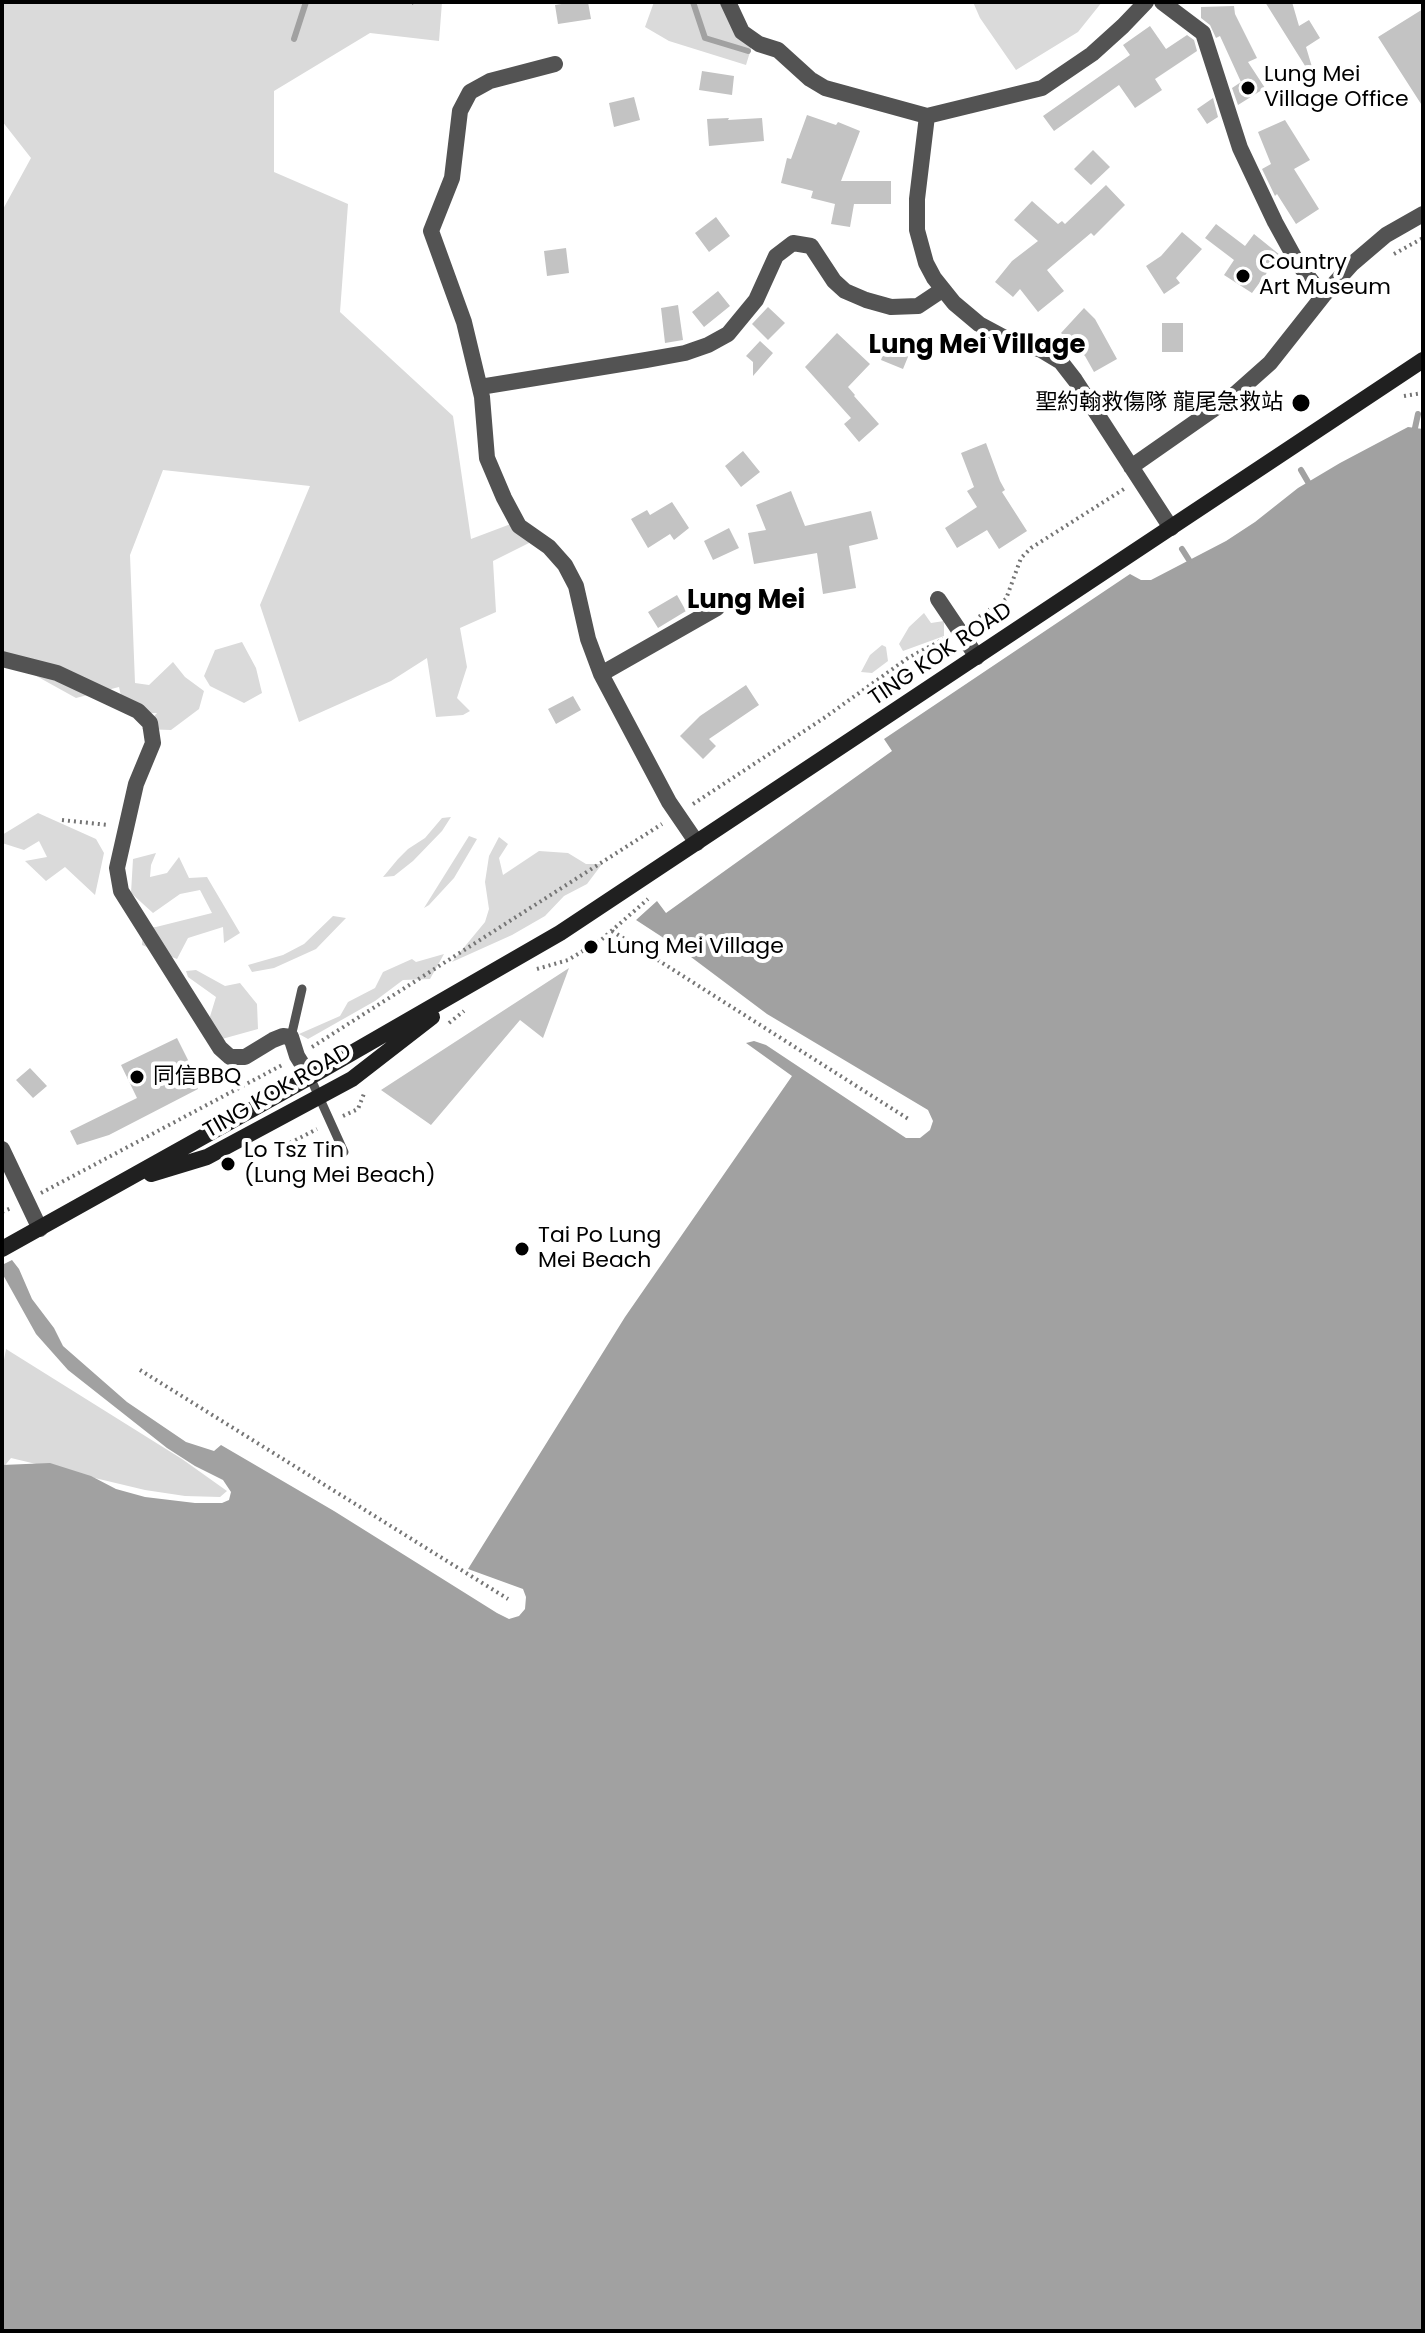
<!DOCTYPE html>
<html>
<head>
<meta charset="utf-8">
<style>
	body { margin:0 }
	#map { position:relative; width:1425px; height:2333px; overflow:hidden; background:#fff; font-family:Poppins,sans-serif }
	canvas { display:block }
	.frame { position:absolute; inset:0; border:4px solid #000; pointer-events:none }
</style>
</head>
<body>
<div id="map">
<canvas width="1425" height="2333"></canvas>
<div class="frame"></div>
</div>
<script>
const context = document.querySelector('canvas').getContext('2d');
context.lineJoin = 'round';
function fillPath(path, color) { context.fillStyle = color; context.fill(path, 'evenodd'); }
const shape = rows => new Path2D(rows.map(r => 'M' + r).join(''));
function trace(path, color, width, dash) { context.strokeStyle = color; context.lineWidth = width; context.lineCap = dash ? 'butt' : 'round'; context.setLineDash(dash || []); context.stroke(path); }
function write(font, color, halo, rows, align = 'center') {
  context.font = font + ' Poppins,"Noto Sans TC",sans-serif'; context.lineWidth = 8; context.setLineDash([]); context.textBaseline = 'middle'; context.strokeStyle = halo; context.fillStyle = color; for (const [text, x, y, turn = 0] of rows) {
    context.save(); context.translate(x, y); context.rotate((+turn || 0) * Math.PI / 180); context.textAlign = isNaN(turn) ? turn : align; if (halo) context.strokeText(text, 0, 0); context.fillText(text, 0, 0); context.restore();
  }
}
fillPath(shape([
	[2,2,442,2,439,41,370,33,274,91,274,172,348,204,340,312,453,416,471,539,524,519,531,542,493,561,496,612,460,628,467,667,457,698,470,711,463,715,436,717,427,658,391,681,299,722,260,605,310,486,163,470,130,555,135,683,149,685,173,662,185,677,204,691,199,709,171,730,142,729,157,713,125,714,119,687,76,698,2,657,2,211,31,158,2,121],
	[654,2,725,2,754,39,746,65,669,41,645,27],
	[973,2,1102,2,1078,32,1016,70,980,18],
	[924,613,931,623,944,621,944,636,903,651,899,644,909,627],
	[242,642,256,668,262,693,244,703,210,686,204,676,215,650],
	[882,645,886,647,888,661,872,673,861,672,870,655],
	[38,813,96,839,104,853,95,895,65,867,46,881,25,861,47,857,39,841,24,850,2,843,2,835],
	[451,817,442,831,413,861,394,876,383,877,398,859,408,849,425,838,442,818],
	[469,836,477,839,454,878,429,905,424,908],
	[499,837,508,844,499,858,503,875,539,851,568,853,586,864,602,864,587,884,564,896,545,916,512,935,452,962,485,922,489,909,485,882,489,856],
	[156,853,151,865,150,877,167,873,179,857,189,878,207,877,240,933,224,943,223,927,188,938,177,959,142,945,143,928,156,927,212,913,200,890,180,894,153,913,131,893,133,859],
	[333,916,346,918,316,949,274,968,252,972,248,965,283,955,304,944],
	[444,954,430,979,403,980,375,1001,308,1039,299,1034,340,1016,348,1002,375,988,383,972,412,959,416,962],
	[196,970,225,986,240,983,257,1004,258,1029,222,1039,208,1023,216,997,188,977,186,971],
	[6,1349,182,1459,227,1491,220,1497,185,1496,145,1490,11,1458,2,1469,2,1371]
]), '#dadada');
fillPath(shape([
	[1408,427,1423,429,1423,2331,2,2331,2,1465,50,1463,91,1476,116,1489,145,1497,195,1503,222,1503,229,1500,231,1492,223,1480,195,1466,167,1448,68,1370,36,1334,2,1273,2,1265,12,1260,19,1269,32,1299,54,1328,63,1346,127,1402,186,1442,214,1451,221,1445,334,1511,497,1613,509,1619,519,1616,525,1609,526,1597,523,1589,468,1569,625,1317,792,1076,746,1043,754,1041,766,1045,906,1138,920,1138,930,1130,933,1121,928,1110,767,1014,679,948,636,920,657,901,666,913,892,751,884,739,1130,574,1141,580,1151,580,1226,541,1255,522,1298,488,1340,463]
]), '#a1a1a1');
trace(shape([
	[693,2,705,38,748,51],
	[294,39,306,2],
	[1415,428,1418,414],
	[1301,470,1308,482],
	[1182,549,1189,560]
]), '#a1a1a1', 6);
fillPath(shape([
	[575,2,588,2,591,19,558,24,555,5],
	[1265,2,1292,2,1299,26,1309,20,1320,38,1306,47,1312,67,1307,69],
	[1234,6,1235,14,1257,58,1248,62,1265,88,1238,105,1232,88,1241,82,1220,36,1216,38,1210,25,1201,18,1201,7],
	[1423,9,1423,107,1378,37],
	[1150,26,1166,49,1187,35,1194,40,1197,51,1155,79,1162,90,1135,108,1119,85,1054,131,1043,116,1130,55,1123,45],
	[702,71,734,76,732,95,699,90],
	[634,97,640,120,614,127,609,103],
	[1213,98,1218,117,1207,124,1197,109],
	[807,115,836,125,838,122,860,131,841,181,891,181,891,204,854,204,850,227,831,224,835,204,811,198,813,191,781,183,787,158,791,159],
	[729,118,728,120,762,118,764,141,709,146,707,119],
	[1285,120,1310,160,1294,169,1319,209,1296,224,1277,194,1275,196,1262,169,1271,164,1258,132],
	[1093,150,1110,167,1091,185,1074,169],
	[1106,185,1125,205,1094,236,1091,233,1047,270,1064,291,1038,312,1020,289,1013,297,995,282,1012,261,1038,241,1014,220,1032,201,1058,224,1062,221,1065,224],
	[716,217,730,236,709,252,695,233],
	[1216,224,1245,246,1254,234,1280,255,1252,293,1224,275,1234,260,1205,238],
	[1182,232,1202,249,1176,278,1180,283,1164,294,1146,266,1161,256],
	[566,248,569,273,547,276,544,251],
	[718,291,730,306,704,327,692,312],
	[678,305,683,340,665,343,661,308],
	[768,307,785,323,768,340,752,324],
	[1084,308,1095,319,1117,359,1094,372,1085,356,1061,333],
	[1162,323,1183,323,1183,352,1162,352],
	[837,333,870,364,848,387,855,395,854,396,879,424,859,442,844,424,851,418,805,367],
	[889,338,912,347,903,369,881,360],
	[760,341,773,353,753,376,753,362,746,356],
	[986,443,1000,481,1005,490,1002,492,1027,531,999,549,987,530,957,548,945,528,977,507,967,491,974,487,961,453],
	[743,451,760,472,741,487,725,466],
	[791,491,805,526,871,511,878,539,849,546,856,588,823,594,817,553,754,564,748,533,766,530,756,505],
	[672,502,689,528,674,540,670,534,648,548,631,519,647,510,650,515],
	[729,528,739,548,713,560,704,541],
	[677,595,686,611,658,628,648,612],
	[746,685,759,705,709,739,716,746,703,759,680,736,700,716],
	[573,696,581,710,556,724,548,709],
	[569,968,543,1038,520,1020,431,1125,381,1090],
	[177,1038,190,1064,187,1066,198,1089,109,1135,77,1145,70,1131,137,1098,121,1065],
	[30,1068,47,1086,33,1098,16,1080]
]), '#c3c3c3');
trace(shape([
	[413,2,416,7],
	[1394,254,1423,238],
	[1404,396,1423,393],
	[974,620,1006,599,1021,558,1031,548,1124,489],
	[693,804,824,718,908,658,946,638],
	[62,820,108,825],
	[612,931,910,1120],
	[537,969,568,960,601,940,648,899],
	[449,1023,464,1011],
	[312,1047,662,824],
	[343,1116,358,1109,365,1091],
	[290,1143,317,1129],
	[41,1193,284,1064],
	[2,1212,11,1208],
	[140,1370,508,1599]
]), '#757575', 4, [2, 4]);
trace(shape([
	[291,1037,302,989],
	[310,1077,344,1152]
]), '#535353', 9);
trace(shape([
	[728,2,742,32,759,44,778,50,810,79,825,88,927,116,1042,88,1092,54,1123,26,1146,2],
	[1162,2,1203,33,1240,148,1275,222,1297,262,1323,296],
	[555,64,490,81,470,92,460,111,452,178,431,231,464,322,482,397,487,458,504,498,519,526,549,547,565,565,576,586,588,639,601,674,669,802,697,843],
	[927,116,917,199,917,230,926,263,934,278,954,303,979,324,1007,339,1041,350,1061,362,1075,380,1171,528],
	[480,387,646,360,685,353,708,345,728,334,756,300,776,256,793,243,811,246,834,281,845,291,866,300,891,307,918,306,942,290],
	[1131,467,1234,395,1270,363,1323,296,1352,264,1386,235,1423,214],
	[938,599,977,657],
	[2,659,57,673,138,711,150,723,153,743,136,784,117,868,121,891,220,1048,230,1057,245,1057,273,1040,283,1036,291,1037,297,1056,310,1077],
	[601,674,717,608],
	[2,1149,40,1229]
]), '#535353', 16);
trace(shape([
	[151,1174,207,1157,352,1079,432,1017],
	[2,1249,310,1077,560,933,1423,360]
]), '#202020', 16);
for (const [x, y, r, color] of [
	[1248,88,8,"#000"],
	[1243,276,8,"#000"],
	[1301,403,10,"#000"],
	[591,947,8,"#000"],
	[137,1077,8,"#000"],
	[228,1164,8,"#000"],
	[522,1249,8,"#000"]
]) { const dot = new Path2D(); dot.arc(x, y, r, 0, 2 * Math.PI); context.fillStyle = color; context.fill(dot); trace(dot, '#fff', 3); }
write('22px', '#000', '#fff', [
	["Lung Mei",1264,75],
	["Village Office",1264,100],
	["Country",1259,263],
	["Art Museum",1259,288],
	["聖約翰救傷隊 龍尾急救站",1283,403,"right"],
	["Lung Mei Village",607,947],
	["同信BBQ",153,1077],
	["Lo Tsz Tin",244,1151],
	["(Lung Mei Beach)",244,1176],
	["Tai Po Lung",538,1236],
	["Mei Beach",538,1261]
], 'left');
write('22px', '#000', '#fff', [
	["TING KOK ROAD",941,655,-34],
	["TING KOK ROAD",278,1092,-30]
]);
write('bold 26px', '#000', '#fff', [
	["Lung Mei Village",977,346],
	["Lung Mei",746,601]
]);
</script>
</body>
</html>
